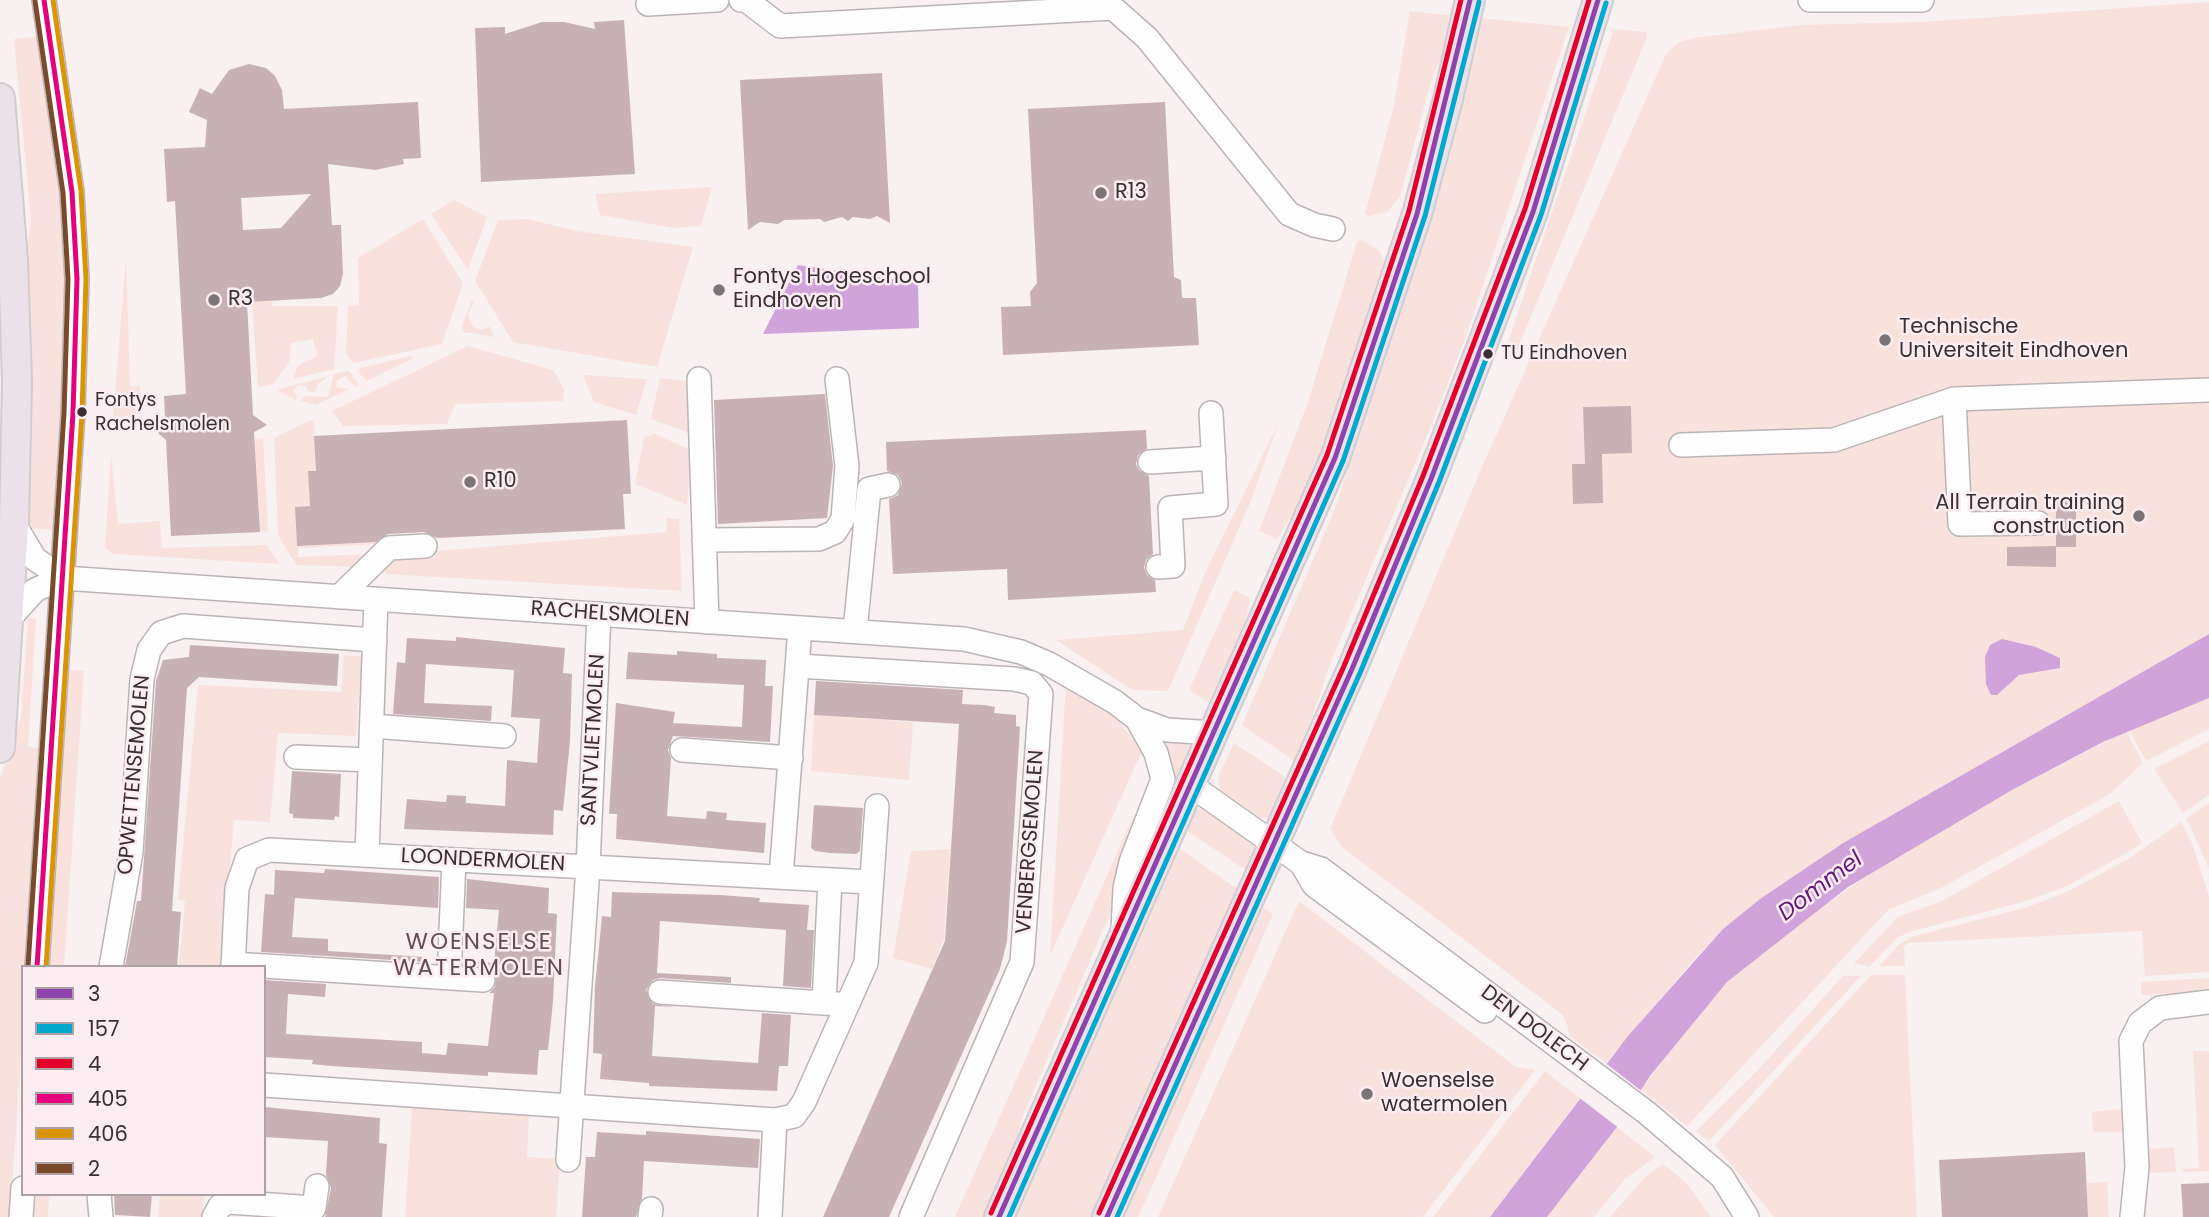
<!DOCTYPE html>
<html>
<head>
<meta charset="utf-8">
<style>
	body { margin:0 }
	#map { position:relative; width:2209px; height:1217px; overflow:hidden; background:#f9f0f2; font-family:Poppins,sans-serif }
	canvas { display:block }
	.legend { position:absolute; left:21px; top:965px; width:245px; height:231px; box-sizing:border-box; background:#fdecf1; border:2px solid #aea1a5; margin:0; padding:9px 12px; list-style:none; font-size:21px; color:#383033 }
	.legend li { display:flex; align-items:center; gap:14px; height:35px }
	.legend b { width:35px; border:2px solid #aea1a5 }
</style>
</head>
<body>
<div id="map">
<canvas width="2209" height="1217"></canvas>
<ul class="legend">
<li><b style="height:9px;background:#8e44ad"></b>3</li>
<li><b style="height:9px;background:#00a9ce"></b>157</li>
<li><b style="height:9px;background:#e4002b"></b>4</li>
<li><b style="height:9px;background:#e5007d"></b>405</li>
<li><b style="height:9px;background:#da9408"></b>406</li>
<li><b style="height:9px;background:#7a4b2a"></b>2</li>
</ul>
</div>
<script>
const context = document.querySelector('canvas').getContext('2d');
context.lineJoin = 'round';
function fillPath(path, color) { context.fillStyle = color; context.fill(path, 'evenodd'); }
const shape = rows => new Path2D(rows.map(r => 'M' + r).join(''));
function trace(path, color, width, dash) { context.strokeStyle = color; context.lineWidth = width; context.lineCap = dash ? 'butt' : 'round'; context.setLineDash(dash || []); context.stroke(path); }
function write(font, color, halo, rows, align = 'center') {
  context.font = font + ' Poppins,sans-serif'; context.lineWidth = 5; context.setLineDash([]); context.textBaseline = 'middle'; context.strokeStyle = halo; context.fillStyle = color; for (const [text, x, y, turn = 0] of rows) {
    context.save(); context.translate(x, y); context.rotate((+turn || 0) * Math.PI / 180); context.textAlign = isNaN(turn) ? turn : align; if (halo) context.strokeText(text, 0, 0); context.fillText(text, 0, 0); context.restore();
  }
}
fillPath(shape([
	[2209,2,2209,634,1843,843,1760,899,1723,929,1687,967,1606,1063,1571,1037,1563,1015,1342,847,1330,829,1479,474,1666,54,1679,42,1694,38,1801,25,1921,22],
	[1410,11,1455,16,1452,35,1432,78,1400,197,1387,212,1368,216,1365,214,1394,105],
	[1479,18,1569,27,1467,333,1432,424,1331,661,1297,763,1242,725,1337,504],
	[1614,29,1647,32,1647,37,1515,355,1505,351],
	[42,36,65,218,67,330,55,530,26,528,22,279,31,220,14,39],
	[712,187,701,226,673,228,600,215,595,194],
	[454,200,487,217,468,270,431,214],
	[423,219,463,283,442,344,353,363,346,353,348,306,359,305,358,258],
	[527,219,577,231,693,247,657,367,513,342,475,281,498,220],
	[1361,240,1379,250,1387,269,1318,472,1277,539,1259,531,1308,402,1357,242],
	[126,257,130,386,140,386,141,414,113,418],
	[269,273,273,306,338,306,334,369,293,379,298,366,317,356,313,339,291,343,289,362,273,384,258,387,250,276],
	[472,300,474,303,468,314,473,327,482,330,489,326,495,337,463,332,462,325],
	[468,346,553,370,564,389,563,401,455,404,447,424,343,426,332,411],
	[411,356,412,359,366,381,358,371,360,368],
	[349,371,359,385,355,387,345,376,337,380,336,387,350,389,316,405,301,401,304,396,328,397,334,374],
	[583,375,647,379,636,415,594,402],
	[329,376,318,384,316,392,309,392,305,386,299,385,293,391,297,395,296,400,276,390],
	[660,378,686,381,689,433,651,419],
	[309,421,314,421,316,471,309,471,310,506,295,507,297,545,380,541,381,544,298,548,298,557,374,554,357,567,296,565,278,535,274,438],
	[1279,422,1250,503,1168,691,1132,690,1056,640,1183,630,1204,575],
	[655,434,691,450,687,505,635,484,644,437],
	[263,438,268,531,260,532,255,439],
	[111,454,118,524,160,521,162,548,267,545,279,564,113,554,105,547],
	[666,518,679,519,682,591,385,574,386,566,395,560,436,557,436,551,667,532],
	[1234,590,1250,598,1238,655,1214,706,1189,690],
	[28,618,36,619,28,747,41,748,27,967,23,967,23,1027,10,1217,0,1217,0,778,21,718],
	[344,655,362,656,356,736,278,733,270,822,234,820,221,967,179,967,185,901,178,900,198,685,341,692],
	[67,670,84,671,64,967,48,967],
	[1066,682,1108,707,1142,751,1050,956],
	[2209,698,2209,729,2146,761,2129,729],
	[814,715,913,722,909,780,811,771],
	[2126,731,2143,763,2110,794,1943,887,1888,910,1687,1126,1641,1090,1683,1034,1727,982,1810,915,1890,860,2012,790],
	[1167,741,1199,744,1166,816,1159,811,1163,751],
	[2209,741,2209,795,2183,813,2154,769],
	[1234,743,1290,780,1270,817,1261,818,1220,790,1218,777],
	[2119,801,2142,843,2125,854,2067,886,2026,901,1909,932,1897,938,1869,967,1854,963,1898,917,1944,900],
	[2209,803,2209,868,2186,818],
	[1197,809,1205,809,1254,842,1257,848,1249,872,1184,829],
	[1133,817,1140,822,1110,914,1022,1118,1009,1171,989,1217,955,1217],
	[2181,822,2192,843,2209,896,2209,972,2145,976,2142,931,1909,943,1904,946,1905,966,1879,966,1900,944,1911,937,2028,907,2069,891,2128,859],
	[1176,846,1240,891,1095,1217,1012,1217],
	[950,849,944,939,932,969,893,958,911,851],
	[1299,901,1516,1067,1535,1070,1423,1217,1158,1217],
	[1258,904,1273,914,1150,1191,1138,1217,1118,1217],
	[1871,975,1905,975,1917,1217,1774,1217,1715,1145],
	[1843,976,1861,976,1709,1141,1696,1131,1755,1073],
	[2209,978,2209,991,2141,995,2141,982],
	[2193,1051,2209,1051,2209,1171,2183,1172,2182,1169,2199,1168],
	[1545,1071,1580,1098,1490,1217,1433,1217],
	[412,1107,529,1114,527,1157,560,1159,556,1217,405,1217],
	[2123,1109,2123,1132,2093,1132,2092,1112],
	[1617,1127,1655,1157,1625,1179,1594,1217,1547,1217],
	[2174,1147,2176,1172,2150,1173,2149,1149],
	[1664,1164,1687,1184,1711,1217,1610,1217,1646,1176],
	[2107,1182,2109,1217,2088,1217,2086,1183],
	[33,1194,49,1194,48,1217,32,1217],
	[160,1194,204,1194,202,1217,158,1217]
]), '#f9e2de');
fillPath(shape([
	[798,265,918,283,919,328,763,334],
	[2209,634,2209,698,2103,742,2012,790,1848,887,1727,982,1650,1076,1617,1127,1547,1217,1490,1217,1628,1036,1723,929,1760,899,1843,843],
	[2002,639,2036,647,2060,658,2060,668,2019,675,1997,695,1991,695,1986,684,1985,657,1990,645]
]), '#d0a4da');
fillPath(shape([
	[1603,1061,1644,1093,1620,1129,1577,1096]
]), '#f9f0f2');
fillPath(shape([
	[624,20,635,174,481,182,475,28,505,27,505,34,542,22,564,22,595,29,594,22],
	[249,64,266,68,275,76,282,90,284,109,418,102,421,158,403,159,404,164,375,170,328,164,332,225,341,225,343,274,340,286,333,294,321,298,247,302,253,415,267,425,254,432,260,532,171,536,166,440,159,434,156,427,165,418,164,396,186,394,175,201,167,202,164,149,205,147,207,120,189,112,200,88,212,94,229,70],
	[311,194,281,228,243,230,241,198],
	[882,73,890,223,877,216,870,219,853,217,848,221,842,217,824,222,820,219,784,220,778,224,760,222,748,230,740,80],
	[1165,102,1174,277,1181,280,1182,298,1196,298,1199,345,1003,355,1001,307,1031,306,1030,292,1037,283,1028,109],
	[825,394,833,466,827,518,718,524,714,400],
	[1631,406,1632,453,1602,454,1603,503,1573,504,1572,464,1585,464,1583,407],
	[627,420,631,494,623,494,625,529,437,538,424,532,388,534,376,542,297,546,295,507,310,506,308,471,316,471,314,436],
	[1146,430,1147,449,1138,455,1136,464,1139,470,1149,476,1153,554,1146,560,1144,567,1147,575,1155,580,1156,592,1008,600,1007,569,893,574,889,499,898,495,902,483,898,475,887,471,886,442],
	[2056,497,2076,497,2076,547,2056,547,2056,567,2007,566,2007,547,2056,546],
	[456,637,565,648,563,673,572,674,570,741,563,811,554,810,553,835,404,829,407,799,446,802,447,795,466,796,466,803,505,806,507,760,537,763,540,719,511,717,514,670,426,664,424,703,492,706,491,721,393,714,397,662,405,663,407,638,456,641],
	[190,645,339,654,337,686,199,677,187,688,172,911,181,912,177,967,125,967,137,901,141,901,156,681,163,660,189,657],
	[677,651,717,654,717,658,766,660,765,686,773,686,770,742,673,736,668,750,671,758,667,816,706,819,707,811,727,813,726,820,766,823,764,853,616,839,617,814,609,814,616,703,675,712,673,723,742,727,744,685,626,679,628,652,677,655],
	[816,681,963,690,962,704,984,705,995,707,994,713,1016,715,1016,726,1020,727,1007,941,1000,969,889,1217,823,1217,945,941,959,724,814,715],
	[292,771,341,774,339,817,335,816,334,820,293,818,293,814,289,813],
	[814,805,863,808,860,851,856,854,830,853,815,851,811,848],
	[325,869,439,877,438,908,295,898,292,937,328,939,328,951,425,957,425,962,261,952,265,894,274,895,275,870,324,873],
	[467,879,549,888,548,913,557,914,553,1002,548,1050,539,1050,537,1075,488,1072,488,1076,332,1066,312,1064,313,1060,264,1057,264,980,326,984,325,997,288,994,286,1034,422,1042,422,1053,446,1055,448,1043,488,1046,494,993,489,993,495,987,496,974,485,966,464,965,464,960,494,963,499,910,466,908],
	[612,892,721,895,760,898,759,902,809,905,807,930,814,930,811,988,783,986,786,930,660,921,657,973,731,977,731,983,660,978,653,980,646,990,653,1004,676,1007,655,1006,652,1056,758,1063,762,1013,791,1015,788,1066,779,1066,777,1091,649,1086,649,1083,600,1079,602,1054,593,1053,595,986,602,916,611,917],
	[264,1107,380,1118,379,1143,387,1144,382,1217,325,1217,331,1188,326,1175,328,1141,264,1137],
	[646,1131,760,1139,758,1168,644,1161,642,1198,636,1217,582,1217,586,1157,595,1157,597,1132,646,1135],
	[2085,1152,2088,1217,1942,1217,1939,1160],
	[2209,1183,2209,1217,2183,1217,2181,1184],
	[114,1194,152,1194,150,1217,115,1215]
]), '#c8b1b4');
const minor = shape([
	[741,0,746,0,780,26,1113,8,1147,38,1289,214,1314,225,1333,229],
	[1810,0,1922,0],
	[648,4,717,0],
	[699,379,707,622],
	[1954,399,1960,524,2038,523],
	[1681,445,1834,440,1954,399,2209,390],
	[1150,462,1214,458],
	[14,524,35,559,63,578],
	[704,540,819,539,835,532,843,519,847,466,837,379],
	[1158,567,1173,566,1170,508,1216,504,1211,413],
	[339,597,389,548,425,546],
	[9,619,35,590,63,578,964,639,1021,652,1049,664,1115,702,1137,719,1167,730,1215,733],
	[855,631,869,489,888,485],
	[798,666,1014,679,1032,683,1041,694,1022,962,911,1217],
	[372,726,504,736],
	[682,750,791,758],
	[296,757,370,760],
	[1192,786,1301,863,1321,869,1647,1113,1722,1177,1747,1217],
	[367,855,376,599],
	[1301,863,1314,885,1485,1011],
	[781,877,800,628],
	[830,880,824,1003,838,1004],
	[1123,930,1125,888,1131,862,1163,779,1156,753,1137,719],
	[233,964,483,980],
	[37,967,73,413,77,279,72,192,44,0],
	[111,967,131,852,142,679,149,650,161,633,183,626,375,640],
	[233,967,237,888,247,859,269,850,870,882],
	[449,978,454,860],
	[660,992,824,1003],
	[264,1085,775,1120,794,1116,804,1102,866,963,877,806],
	[568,1160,588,867,599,614],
	[99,1194,101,1217],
	[21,1217,23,1188],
	[214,1217,220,1206,229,1202,314,1208,317,1186],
	[650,1217,651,1209],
	[770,1217,775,1120],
	[2132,1217,2137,1167,2131,1041,2140,1023,2160,1008,2209,1002]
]);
const major = shape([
	[0,98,13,260,17,382,14,524,0,748],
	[999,1217,1335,458,1417,214,1448,99,1470,0],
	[1107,1217,1352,669,1431,479,1533,212,1598,0]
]);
trace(minor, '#bbb4b6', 26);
trace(major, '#d1cccd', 32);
trace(minor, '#fefdfd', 23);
trace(major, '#ebe2e9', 28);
trace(shape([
	[999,1217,1335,458,1417,214,1470,0],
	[1107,1217,1352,669,1431,479,1533,212,1598,0]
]), '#8e44ad', 5);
trace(shape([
	[1009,1217,1343,461,1425,216,1479,2],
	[1117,1217,1360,673,1439,482,1541,215,1606,3]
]), '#00a9ce', 5);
trace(shape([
	[991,1213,1327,455,1409,211,1461,0],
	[1099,1213,1344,666,1423,476,1525,209,1589,0]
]), '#e4002b', 5);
trace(shape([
	[37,967,73,413,77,279,72,192,44,0]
]), '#e5007d', 5);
trace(shape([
	[46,967,82,414,86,279,81,191,53,0]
]), '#da9408', 5);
trace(shape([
	[28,966,64,413,68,279,63,193,35,1]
]), '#7a4b2a', 5);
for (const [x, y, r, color] of [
	[1101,193,7,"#7c7376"],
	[719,290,7,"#7c7376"],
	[214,300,7,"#7c7376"],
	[1885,340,7,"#7c7376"],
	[1488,354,6,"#383033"],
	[82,412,6,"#383033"],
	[470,482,7,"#7c7376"],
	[2139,516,7,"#7c7376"],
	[1367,1094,7,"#7c7376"]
]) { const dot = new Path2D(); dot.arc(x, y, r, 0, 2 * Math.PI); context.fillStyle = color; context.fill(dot); trace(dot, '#fdecf1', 2.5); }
write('19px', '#383033', '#fdecf1', [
	["TU Eindhoven",1501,354],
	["Fontys",95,401],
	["Rachelsmolen",95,425]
], 'left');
write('21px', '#383033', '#fdecf1', [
	["R13",1115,193],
	["Fontys Hogeschool",733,278],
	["Eindhoven",733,302],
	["R3",228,300],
	["Technische",1899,328],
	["Universiteit Eindhoven",1899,352],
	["R10",484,482],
	["All Terrain training",2125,504,"right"],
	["construction",2125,528,"right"],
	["Woenselse",1381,1082],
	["watermolen",1381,1106]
], 'left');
write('21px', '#383033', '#fdecf1', [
	["RACHELSMOLEN",610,615,4],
	["SANTVLIETMOLEN",594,740,-87],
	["OPWETTENSEMOLEN",135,775,-85],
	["VENBERGSEMOLEN",1031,842,-86],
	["LOONDERMOLEN",483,861,3],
	["DEN DOLECH",1534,1029,37]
]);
write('italic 23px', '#621875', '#fdecf1', [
	["Dommel",1821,887,-37]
]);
context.letterSpacing = '2px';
write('23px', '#604e54', '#fdecf1', [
	["WOENSELSE",479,943],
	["WATERMOLEN",479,969]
]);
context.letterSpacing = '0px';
</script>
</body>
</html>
